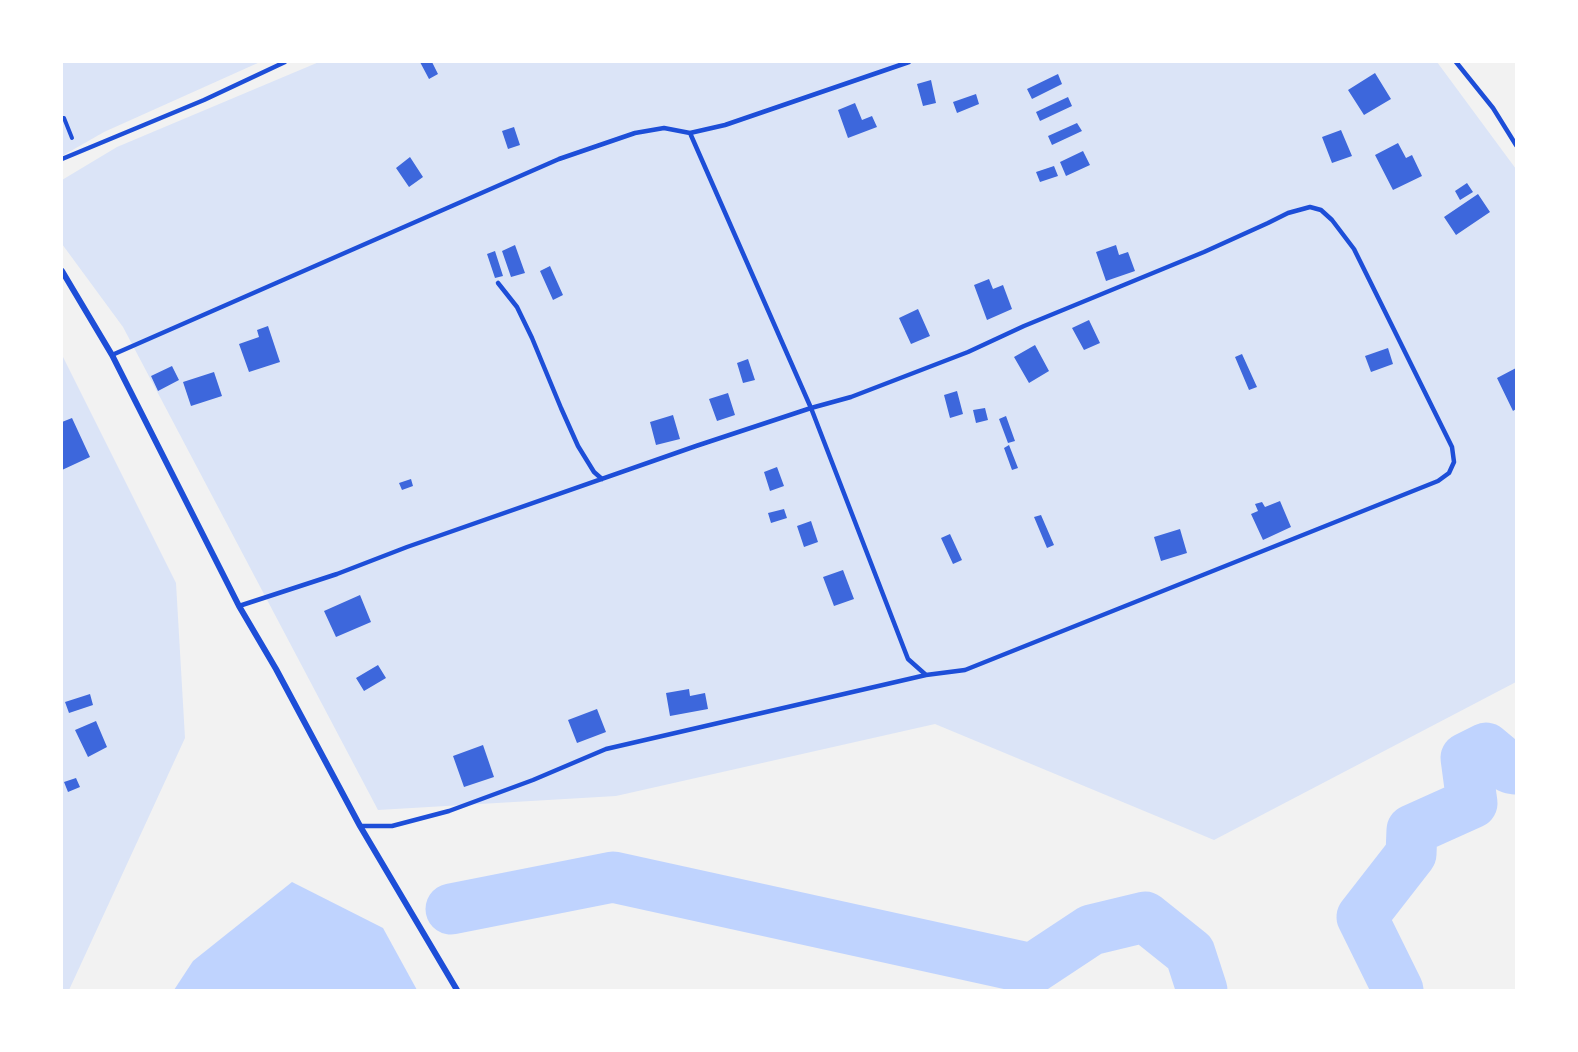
<!DOCTYPE html>
<html>
<head>
<meta charset="utf-8">
<style>
	body { margin:0 }
	#map { position:relative; width:1578px; height:1052px; overflow:hidden; background:#f2f2f2; font-family:"Source Sans 3",sans-serif }
	canvas { display:block }
	.frame { position:absolute; inset:0; border:63px solid #fff; pointer-events:none }
</style>
</head>
<body>
<div id="map">
<canvas width="1578" height="1052"></canvas>
<div class="frame"></div>
</div>
<script>
const context = document.querySelector('canvas').getContext('2d');
context.lineJoin = 'round';
function fillPath(path, color) { context.fillStyle = color; context.fill(path, 'evenodd'); }
const shape = rows => new Path2D(rows.map(r => 'M' + r).join(''));
function trace(path, color, width, dash) { context.strokeStyle = color; context.lineWidth = width; context.lineCap = dash ? 'butt' : 'round'; context.setLineDash(dash || []); context.stroke(path); }
fillPath(shape([
	[62,62,260,62,104,132,62,156],
	[319,62,1437,62,1516,169,1516,682,1214,840,935,724,616,796,378,810,123,327,62,244,62,180,117,147],
	[62,355,176,583,185,738,69,990,62,990]
]), '#dbe4f7');
fillPath(shape([
	[292,882,383,928,417,990,174,990,193,961]
]), '#bfd3fe');
trace(shape([
	[451,909,613,877,1032,969,1091,930,1145,917,1190,953,1202,990],
	[1398,990,1362,917,1411,854,1412,830,1472,803,1466,758,1486,748,1510,768,1516,769]
]), '#bfd3fe', 51);
fillPath(shape([
	[420,62,432,62,438,74,429,79],
	[1375,73,1391,99,1364,115,1348,90],
	[1058,74,1062,84,1032,99,1027,89],
	[931,80,936,103,923,106,917,84],
	[976,94,979,104,957,113,953,102],
	[1068,97,1072,106,1040,121,1036,112],
	[855,103,862,120,872,116,877,127,848,138,838,110],
	[1077,123,1082,131,1052,145,1048,136],
	[514,127,520,145,508,149,502,131],
	[1341,130,1352,156,1332,163,1322,137],
	[1398,143,1406,158,1412,155,1422,176,1393,190,1375,155],
	[1083,151,1090,165,1066,176,1060,162],
	[410,157,423,177,409,187,396,168],
	[1054,166,1058,176,1040,182,1036,172],
	[1467,183,1473,192,1460,200,1455,191],
	[1478,194,1490,212,1456,235,1444,217],
	[515,245,525,273,511,277,502,251],
	[1116,245,1119,255,1128,252,1135,271,1106,281,1096,252],
	[495,251,503,276,495,278,487,254],
	[550,266,563,295,553,300,540,271],
	[989,279,993,289,1003,285,1012,309,987,320,974,285],
	[918,309,930,336,911,344,899,318],
	[1089,320,1100,343,1084,350,1072,328],
	[268,326,280,362,249,372,239,344,259,337,257,330],
	[1035,345,1049,371,1029,383,1014,357],
	[1388,348,1393,364,1371,372,1365,356],
	[1242,354,1257,387,1249,390,1235,357],
	[748,359,755,380,743,383,737,363],
	[172,366,179,380,158,391,151,376],
	[1516,368,1516,409,1513,411,1497,378],
	[214,372,222,396,191,406,183,382],
	[957,391,963,414,950,418,944,395],
	[728,393,735,415,717,421,709,399],
	[985,408,988,420,976,423,973,410],
	[673,415,680,439,656,445,650,422],
	[1006,416,1015,441,1008,443,999,419],
	[72,418,90,457,62,470,62,422],
	[1009,445,1018,468,1012,470,1004,448],
	[777,467,784,486,770,491,764,472],
	[411,479,413,486,402,490,399,483],
	[1280,501,1291,527,1263,540,1251,514,1258,511,1255,504,1262,502,1265,507],
	[784,509,787,518,771,523,768,513],
	[1041,515,1054,545,1047,548,1034,517],
	[811,521,818,542,804,547,797,526],
	[1180,529,1187,553,1161,561,1154,537],
	[950,534,962,560,953,564,941,538],
	[843,570,854,599,834,606,823,577],
	[360,595,371,622,336,637,324,611],
	[378,665,386,678,364,691,356,678],
	[689,689,690,696,705,693,708,709,670,716,666,693],
	[90,694,93,705,69,713,65,702],
	[597,709,606,732,577,743,568,720],
	[96,721,107,747,88,757,75,730],
	[483,745,494,777,464,787,453,756],
	[76,778,80,787,68,792,64,782]
]), '#3d67dc');
trace(shape([
	[62,118,64,118,72,138]
]), '#1d4ed8', 4);
trace(shape([
	[1456,62,1493,108,1516,145],
	[690,133,725,125,909,62],
	[62,159,204,100,285,62],
	[498,283,517,307,532,338,561,408,578,446,594,472,602,479],
	[112,355,559,159,635,133,664,128,690,133,811,408,908,659,926,675,965,670,1438,481,1449,473,1454,462,1452,447,1354,249,1332,220,1321,210,1310,207,1288,213,1268,223,1204,252,1024,326,968,352,851,397,811,408,696,446,407,547,337,574,239,606],
	[360,826,392,826,449,811,533,780,606,749,926,675]
]), '#1d4ed8', 4.5);
trace(shape([
	[62,271,112,355,239,606,276,669,360,826,457,990]
]), '#1d4ed8', 6);
</script>
</body>
</html>
